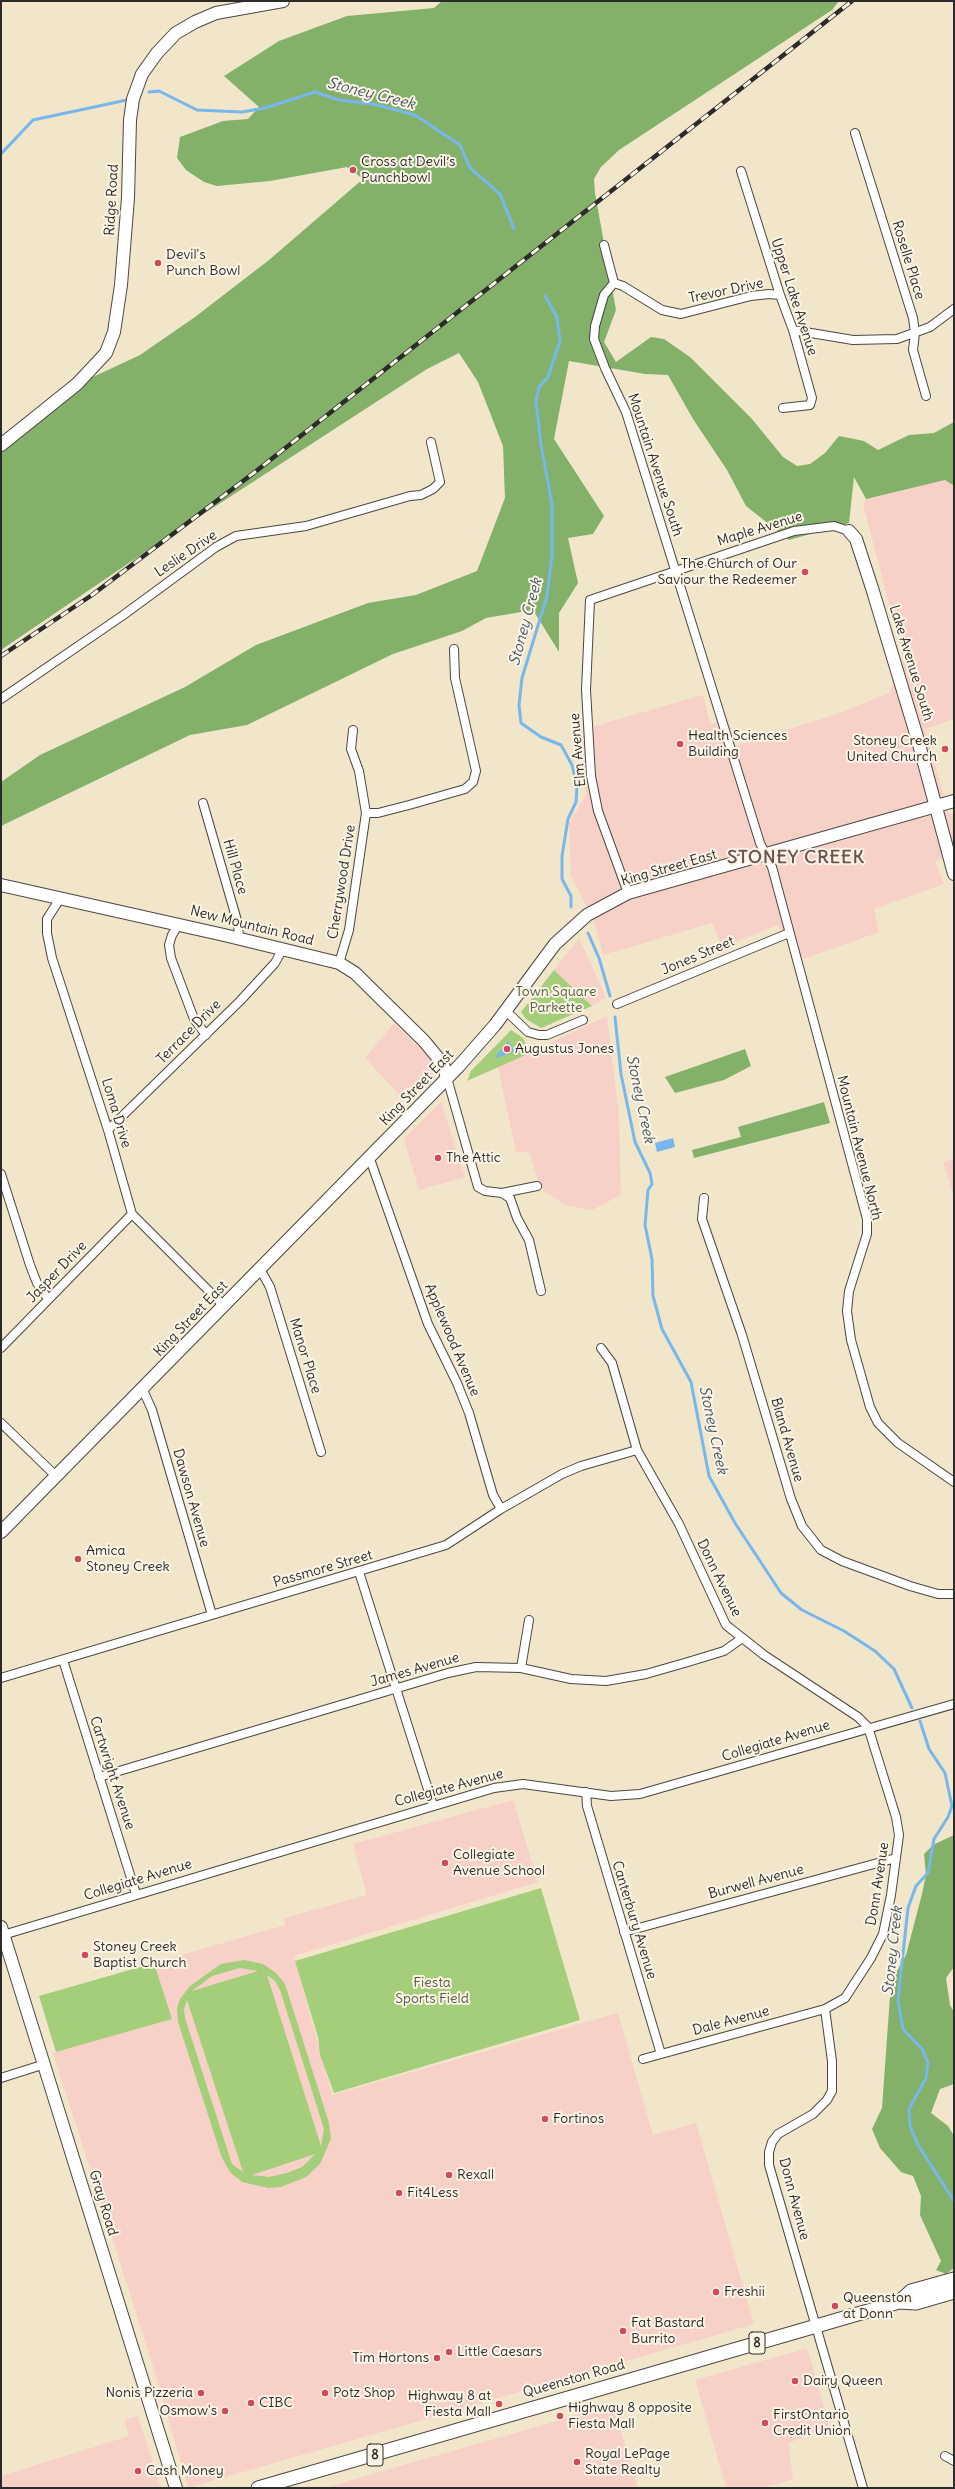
<!DOCTYPE html>
<html>
<head>
<meta charset="utf-8">
<style>
	body { margin:0 }
	#map { position:relative; width:955px; height:2489px; overflow:hidden; background:#f2e6ca; font-family:Delius,sans-serif }
	canvas { display:block }
	.frame { position:absolute; inset:0; border:2px solid #2b2b2b; pointer-events:none }
</style>
</head>
<body>
<div id="map">
<canvas width="955" height="2489"></canvas>
<div class="frame"></div>
</div>
<script>
const context = document.querySelector('canvas').getContext('2d');
context.lineJoin = 'round';
function fillPath(path, color) { context.fillStyle = color; context.fill(path, 'evenodd'); }
const shape = rows => new Path2D(rows.map(r => 'M' + r).join(''));
function trace(path, color, width, dash) { context.strokeStyle = color; context.lineWidth = width; context.lineCap = dash ? 'butt' : 'round'; context.setLineDash(dash || []); context.stroke(path); }
function write(font, color, halo, rows, align = 'center') {
  context.font = font + ' Delius,sans-serif'; context.lineWidth = 4; context.setLineDash([]); context.textBaseline = 'middle'; context.strokeStyle = halo; context.fillStyle = color; for (const [text, x, y, turn = 0] of rows) {
    context.save(); context.translate(x, y); context.rotate((+turn || 0) * Math.PI / 180); context.textAlign = isNaN(turn) ? turn : align; if (halo) context.strokeText(text, 0, 0); context.fillText(text, 0, 0); context.restore();
  }
}
fillPath(shape([
	[945,480,954,487,954,719,925,729,949,814,954,813,954,855,935,861,944,884,874,909,879,932,804,959,777,925,722,948,712,923,603,955,594,921,571,876,569,823,586,795,581,730,703,695,710,724,728,719,735,746,840,713,889,693,904,660,863,505,866,499],
	[579,938,606,997,592,1006,554,970],
	[607,1016,619,1115,621,1195,592,1210,565,1205,540,1188,529,1152,516,1152,498,1067],
	[394,1023,434,1061,434,1073,406,1102,365,1058],
	[441,1102,465,1177,419,1190,404,1139],
	[954,1159,954,1197,943,1162],
	[513,1800,538,1882,294,1956,332,2095,618,2013,653,2135,696,2123,754,2324,188,2488,152,2363,53,2053,171,2019,154,1963,285,1925,284,1918,367,1895,353,1844],
	[804,2349,808,2351,830,2428,788,2443,793,2479,764,2488,726,2488,695,2380],
	[613,2404,638,2488,324,2488,536,2427],
	[138,2416,161,2488,1,2488,1,2476,129,2436,124,2420]
]), '#f7d1c8');
fillPath(shape([
	[554,970,592,1006,541,1028,526,1019,521,1012],
	[511,1030,523,1038,530,1053,467,1081,471,1071],
	[541,1888,580,2020,334,2093,320,2055,318,2037,295,1961],
	[244,1960,263,1964,276,1973,285,1984,329,2123,331,2139,320,2164,306,2177,281,2187,268,2188,242,2182,230,2172,222,2158,178,2022,177,2008,180,1999,190,1986,221,1964],
	[240,1968,258,1971,192,1991,212,1976],
	[267,1975,275,1981,280,1990,324,2129,321,2146],
	[187,2000,243,2172,232,2164,229,2155,185,2018,184,2009],
	[315,2154,302,2167,287,2173,269,2177,252,2175],
	[154,1963,172,2019,56,2052,39,1996]
]), '#a4ce7a');
fillPath(shape([
	[442,1,839,1,832,10,619,150,601,167,594,179,595,193,616,310,604,342,616,362,651,337,664,339,690,357,752,419,783,457,797,466,810,464,825,453,839,436,864,441,878,450,909,435,934,433,954,422,954,486,945,480,866,499,854,477,849,523,789,540,746,506,727,470,693,419,668,375,645,374,569,361,554,439,604,516,593,534,568,538,578,583,559,613,559,652,533,610,486,618,462,631,393,654,247,725,190,735,1,826,1,782,40,755,185,687,256,645,368,603,416,595,477,571,505,498,503,446,478,382,459,353,427,369,148,550,1,650,1,441,78,384,140,355,195,317,269,260,363,179,347,167,270,181,217,186,204,182,186,170,177,158,180,137,223,121,248,119,259,107,224,76,279,41,347,16,434,8],
	[745,1049,751,1066,724,1080,675,1093,665,1077],
	[824,1102,830,1123,694,1158,692,1150,741,1137,738,1127],
	[954,1835,954,1967,946,1978,950,2005,954,2012,954,2084,940,2089,931,2113,948,2126,954,2136,954,2268,946,2274,936,2270,941,2261,920,2215,921,2196,913,2176,901,2172,880,2148,872,2129,882,2108,891,1982,906,1955,922,1894,926,1875,924,1854,933,1845]
]), '#83b16a');
fillPath(shape([
	[508,1041,515,1051,497,1058,495,1057],
	[673,1138,675,1147,657,1152,655,1143]
]), '#78b7eb');
trace(shape([
	[149,92,159,91,197,110,242,112,265,108,315,92,339,100,373,104,415,115,460,145,470,168,500,194,514,229],
	[1,154,33,120,127,100],
	[545,296,557,317,560,341,548,377,539,387,536,401,541,445,552,504,552,555,547,596,522,678,519,705,521,723,541,737,561,745,572,765,577,786,576,802,568,819,562,856,562,879,571,896,571,907],
	[588,933,599,958,610,996],
	[615,1017,621,1074,635,1142,650,1173,652,1184,648,1190,645,1225,652,1259,653,1296,662,1329,691,1382,709,1476,735,1523,781,1593,802,1610,844,1631,875,1651,894,1669,912,1708],
	[920,1721,929,1749,945,1773,952,1806,948,1817,934,1839,928,1873,916,1886,908,1908,898,2000,903,2029,922,2049,928,2063,926,2078,909,2109,910,2126,918,2145,954,2201]
]), '#78b7eb', 3);
const street = shape([
	[855,133,913,318,915,333,913,350,926,396],
	[741,171,780,295,793,330,812,398,810,405,783,408],
	[604,245,614,283,604,295,595,326,594,339,605,368,626,412,760,843,772,867,867,1219,867,1234,849,1291,847,1311,851,1340,870,1407,878,1423,898,1443,954,1482],
	[614,283,623,286,662,310,681,314,751,296,769,294,780,295],
	[793,330,853,340,897,339,930,327,954,309],
	[1,699,122,616,216,547,236,536,306,526,410,496,421,495,433,489,440,482,431,442],
	[353,730,351,749,359,771,366,813],
	[203,803,238,924,239,938],
	[628,893,598,811,591,776,586,690,590,600,794,531,834,526,849,531],
	[61,897,47,919,47,933,52,958,108,1130,132,1214,224,1306],
	[179,924,172,935,169,945,171,958,194,1019,206,1035],
	[339,963,349,930,366,813,378,813,409,805,465,789,473,782,476,771,455,678,454,649],
	[617,1004,789,933],
	[506,1011,528,1032,539,1035,547,1035,583,1020],
	[447,1078,478,1187,485,1191,502,1193,510,1198,517,1218,529,1240,541,1291],
	[108,1130,240,1001,275,963,283,948],
	[370,1159,428,1324,457,1383,469,1413,493,1495,501,1509],
	[1,1174,30,1265,37,1283,48,1299],
	[502,1193,537,1186],
	[704,1198,702,1219,742,1335,791,1499,802,1526,821,1550,842,1561,910,1586,938,1594,954,1594],
	[260,1269,270,1287,321,1452],
	[1,1348,132,1214],
	[601,1348,612,1363,637,1450,679,1524,726,1625,764,1655,858,1717,868,1727,896,1817,899,1835,891,1895,883,1934,871,1958,845,1998,825,2009,832,2061,832,2091,827,2100,813,2114,778,2134,772,2142,769,2152,769,2165,863,2488],
	[143,1390,152,1410,212,1615],
	[1,1423,56,1476],
	[359,1572,433,1805],
	[63,1660,136,1894],
	[521,1668,529,1620],
	[1,1678,446,1545,501,1509,562,1474,581,1466,637,1450],
	[99,1777,448,1673,476,1667,521,1668,571,1679,606,1681,646,1674,688,1662,724,1651,741,1639],
	[586,1792,587,1806,661,2054],
	[624,1932,896,1858],
	[3,1935,494,1788,523,1784,611,1796,640,1794,954,1704],
	[643,2059,825,2009],
	[1,2078,45,2064],
	[945,2456,954,2461]
]);
const secondary = shape([
	[1,445,77,384,106,353,114,332,121,285,128,198,130,120,133,99,142,74,157,53,176,33,195,22,216,13,283,1],
	[849,531,856,539,872,588,917,737,954,874],
	[1,885,224,935,339,963,355,973,424,1041,443,1064,447,1078],
	[1,1532,459,1066,495,1025,555,944,587,915,628,893,954,801],
	[1,1927,176,2488]
]);
const primary = shape([
	[899,2302,911,2291,954,2279],
	[258,2488,899,2302,916,2303,954,2292]
]);
trace(street, '#494743', 10);
trace(secondary, '#494743', 14);
trace(primary, '#494743', 15);
trace(street, '#fff', 8);
trace(secondary, '#fff', 12);
trace(primary, '#fff', 13);
const rail = shape([
	[1,656,92,595,255,472,852,1]
]);
trace(rail, '#2b2b2b', 4.5);
trace(rail, '#fcf5e5', 3, [9]);
for (const [x, y, r, color] of [
	[353,170,4,"#d1495b"],
	[158,263,4,"#d1495b"],
	[805,572,4,"#d1495b"],
	[680,744,4,"#d1495b"],
	[945,749,4,"#d1495b"],
	[507,1049,4,"#d1495b"],
	[438,1158,4,"#d1495b"],
	[78,1559,4,"#d1495b"],
	[445,1863,4,"#d1495b"],
	[85,1955,4,"#d1495b"],
	[545,2119,4,"#d1495b"],
	[449,2175,4,"#d1495b"],
	[399,2193,4,"#d1495b"],
	[716,2292,4,"#d1495b"],
	[835,2306,4,"#d1495b"],
	[623,2331,4,"#d1495b"],
	[449,2352,4,"#d1495b"],
	[437,2358,4,"#d1495b"],
	[795,2381,4,"#d1495b"],
	[201,2393,4,"#d1495b"],
	[325,2393,4,"#d1495b"],
	[251,2403,4,"#d1495b"],
	[499,2404,4,"#d1495b"],
	[225,2411,4,"#d1495b"],
	[560,2416,4,"#d1495b"],
	[765,2423,4,"#d1495b"],
	[577,2462,4,"#d1495b"],
	[138,2471,4,"#d1495b"]
]) { const dot = new Path2D(); dot.arc(x, y, r, 0, 2 * Math.PI); context.fillStyle = color; context.fill(dot); trace(dot, '#fcf5e5', 1.5); }
for (const [x, y, w] of [
	[757,2343,16],
	[375,2455,16]
]) { const box = new Path2D(); box.roundRect(x - w / 2, y - 11, w, 22, 3); context.fillStyle = '#fcf5e5'; context.fill(box); trace(box, '#2b2b2b', 1); }
write('bold 13px', '#2b2b2b', null, [
	["8",757,2343],
	["8",375,2455]
]);
write('14px', '#2b2b2b', '#fcf5e5', [
	["Cross at Devil’s",361,162],
	["Punchbowl",361,178],
	["Devil's",166,255],
	["Punch Bowl",166,271],
	["The Church of Our",797,564,"right"],
	["Saviour the Redeemer",797,580,"right"],
	["Health Sciences",688,736],
	["Building",688,752],
	["Stoney Creek",937,741,"right"],
	["United Church",937,757,"right"],
	["Augustus Jones",515,1049],
	["The Attic",446,1158],
	["Amica",86,1551],
	["Stoney Creek",86,1567],
	["Collegiate",453,1855],
	["Avenue School",453,1871],
	["Stoney Creek",93,1947],
	["Baptist Church",93,1963],
	["Fortinos",553,2119],
	["Rexall",457,2175],
	["Fit4Less",407,2193],
	["Freshii",724,2292],
	["Queenston",843,2298],
	["at Donn",843,2314],
	["Fat Bastard",631,2323],
	["Burrito",631,2339],
	["Little Caesars",457,2352],
	["Tim Hortons",429,2358,"right"],
	["Dairy Queen",803,2381],
	["Nonis Pizzeria",193,2393,"right"],
	["Potz Shop",333,2393],
	["Highway 8 at",491,2396,"right"],
	["Fiesta Mall",491,2412,"right"],
	["CIBC",259,2403],
	["Highway 8 opposite",568,2408],
	["Fiesta Mall",568,2424],
	["Osmow's",217,2411,"right"],
	["FirstOntario",773,2415],
	["Credit Union",773,2431],
	["Royal LePage",585,2454],
	["State Realty",585,2470],
	["Cash Money",146,2471]
], 'left');
write('14px', '#2b2b2b', '#fcf5e5', [
	["Ridge Road",112,200,-87],
	["Roselle Place",908,260,73],
	["Trevor Drive",726,291,-12],
	["Upper Lake Avenue",794,297,72],
	["Mountain Avenue South",655,465,72],
	["Maple Avenue",760,529,-17],
	["Leslie Drive",186,554,-34],
	["Lake Avenue South",911,663,73],
	["Elm Avenue",578,750,-95],
	["Hill Place",235,867,74],
	["King Street East",669,868,-16],
	["Cherrywood Drive",342,882,-81],
	["New Mountain Road",252,926,14],
	["Jones Street",698,956,-23],
	["Terrace Drive",189,1032,-45],
	["King Street East",417,1088,-46],
	["Loma Drive",116,1113,73],
	["Mountain Avenue North",859,1148,76],
	["Jasper Drive",57,1272,-46],
	["King Street East",191,1319,-46],
	["Applewood Avenue",452,1340,67],
	["Manor Place",305,1356,73],
	["Bland Avenue",787,1440,74],
	["Dawson Avenue",191,1498,74],
	["Passmore Street",323,1569,-16],
	["Donn Avenue",719,1578,64],
	["James Avenue",415,1670,-16],
	["Collegiate Avenue",776,1741,-17],
	["Cartwright Avenue",112,1773,72],
	["Collegiate Avenue",449,1788,-15],
	["Collegiate Avenue",138,1880,-17],
	["Burwell Avenue",756,1882,-15],
	["Donn Avenue",878,1884,-81],
	["Canterbury Avenue",634,1920,73],
	["Dale Avenue",731,2021,-15],
	["Donn Avenue",794,2199,75],
	["Gray Road",103,2203,73],
	["Queenston Road",574,2379,-16]
]);
write('14px', '#4f5c43', '#fcf5e5', [
	["Town Square",556,992],
	["Parkette",556,1008],
	["Fiesta",432,1983],
	["Sports Field",432,1999]
]);
write('italic 15px', '#425565', '#fcf5e5', [
	["Stoney Creek",371,94,14],
	["Stoney Creek",526,622,-75],
	["Stoney Creek",640,1099,78],
	["Stoney Creek",713,1430,78],
	["Stoney Creek",893,1951,-84]
]);
context.letterSpacing = '1px';
write('bold 18px', '#6d5453', '#fcf5e5', [
	["STONEY CREEK",796,858]
]);
context.letterSpacing = '0px';
</script>
</body>
</html>
